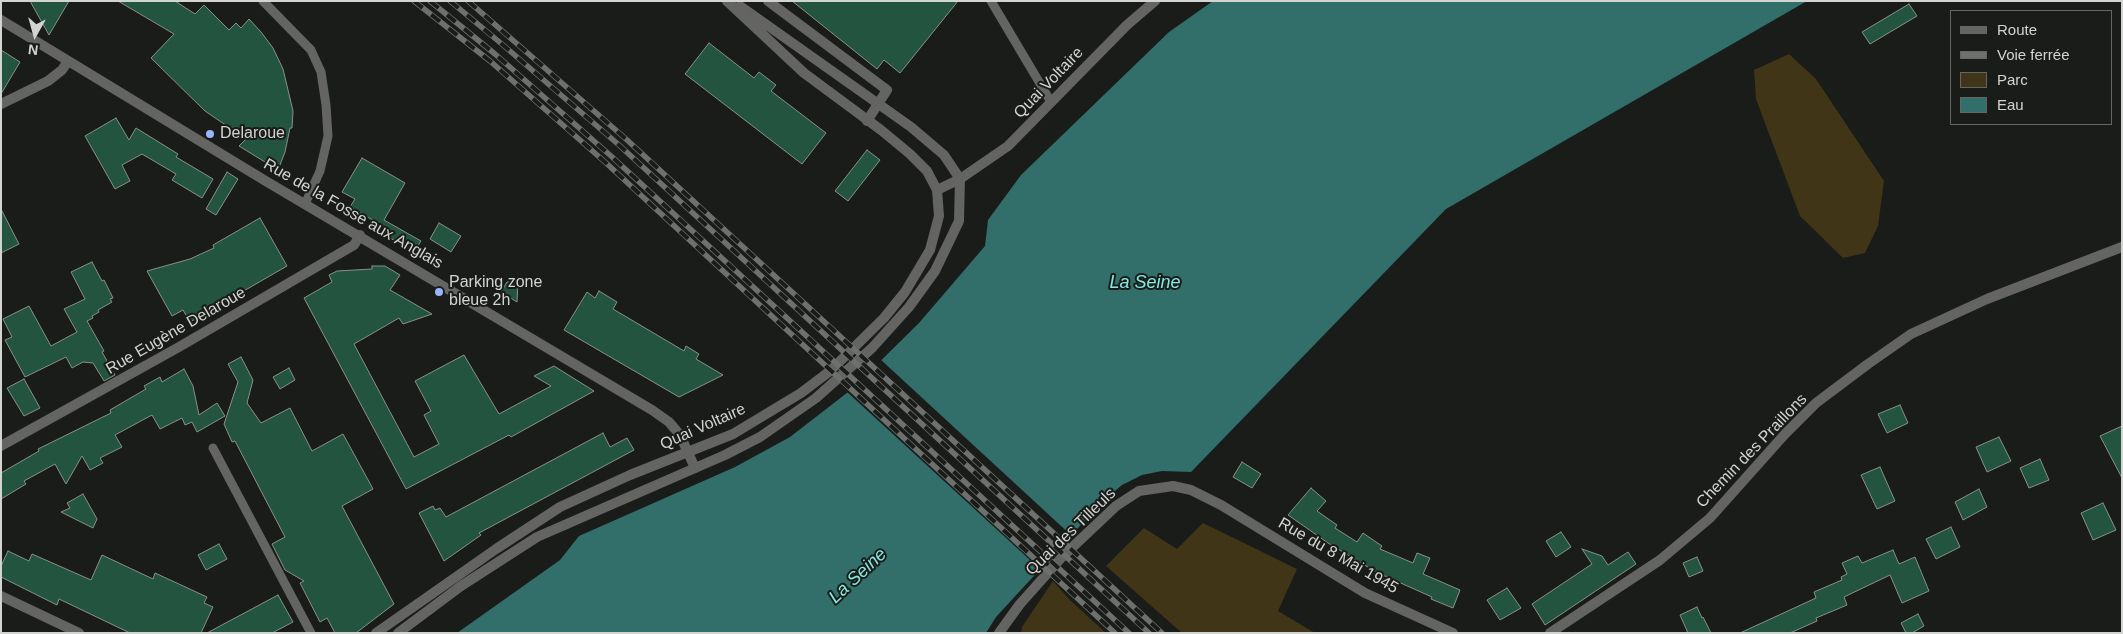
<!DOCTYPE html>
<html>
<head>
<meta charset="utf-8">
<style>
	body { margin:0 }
	#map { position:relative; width:2123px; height:634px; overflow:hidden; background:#191c19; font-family:Arial,sans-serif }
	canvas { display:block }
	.frame { position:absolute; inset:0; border:2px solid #d2d4d2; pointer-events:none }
	.legend { position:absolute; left:1950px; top:10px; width:162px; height:115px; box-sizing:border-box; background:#191c19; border:1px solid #636663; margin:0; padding:6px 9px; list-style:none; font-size:15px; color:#d2d4d2 }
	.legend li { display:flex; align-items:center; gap:10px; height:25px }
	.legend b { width:25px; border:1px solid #636663 }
	.north { position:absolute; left:10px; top:10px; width:50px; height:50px; -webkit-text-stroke:4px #191c19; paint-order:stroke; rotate:187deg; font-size:14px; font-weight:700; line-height:20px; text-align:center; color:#d2d4d2 }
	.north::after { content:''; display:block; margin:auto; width:18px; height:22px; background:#d2d4d2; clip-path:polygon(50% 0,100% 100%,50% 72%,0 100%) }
</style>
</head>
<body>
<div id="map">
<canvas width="2123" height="634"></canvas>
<div class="frame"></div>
<ul class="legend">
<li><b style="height:6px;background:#646562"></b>Route</li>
<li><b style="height:6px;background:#6d706d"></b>Voie ferrée</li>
<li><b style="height:14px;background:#413517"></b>Parc</li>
<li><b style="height:14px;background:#326e6a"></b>Eau</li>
</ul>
<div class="north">N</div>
</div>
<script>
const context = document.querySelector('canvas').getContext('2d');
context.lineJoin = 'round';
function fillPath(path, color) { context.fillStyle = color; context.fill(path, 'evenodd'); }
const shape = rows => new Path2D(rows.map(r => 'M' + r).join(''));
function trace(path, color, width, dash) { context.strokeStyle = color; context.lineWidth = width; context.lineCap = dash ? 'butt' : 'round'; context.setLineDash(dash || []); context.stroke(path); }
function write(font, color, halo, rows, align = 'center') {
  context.font = font + ' Arial,sans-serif'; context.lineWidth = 4; context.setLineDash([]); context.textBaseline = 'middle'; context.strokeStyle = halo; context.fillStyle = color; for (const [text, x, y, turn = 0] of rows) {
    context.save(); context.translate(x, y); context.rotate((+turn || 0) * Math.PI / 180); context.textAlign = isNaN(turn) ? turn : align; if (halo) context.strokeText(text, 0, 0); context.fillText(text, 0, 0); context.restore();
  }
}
fillPath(shape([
	[1789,54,1816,79,1884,181,1878,226,1865,253,1843,258,1800,216,1756,99,1754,70],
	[1203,523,1297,569,1278,611,1315,633,1182,633,1106,566,1144,528,1177,549],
	[1053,581,1069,599,1106,633,1021,633,1022,627]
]), '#413517');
fillPath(shape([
	[1213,1,1807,1,1446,209,1191,472,1162,471,1142,475,1122,485,1102,502,996,617,986,633,457,633,560,560,579,536,735,467,790,437,852,389,919,323,985,246,988,220,1021,175,1169,32]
]), '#326e6a');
fillPath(shape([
	[880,359,1073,537,1042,571,846,391]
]), '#191c19');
const building = shape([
	[30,1,69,1,49,35,30,1],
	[118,1,175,1,195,14,204,5,229,30,236,23,241,28,249,19,261,32,273,48,283,69,293,111,292,128,290,128,285,152,278,170,239,146,246,139,205,111,151,58,174,34,118,1],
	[792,1,958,1,900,73,884,60,877,69,792,1],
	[1909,4,1917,16,1870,44,1862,32,1909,4],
	[709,43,754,78,759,72,776,85,771,91,826,133,802,164,685,74,709,43],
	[1,50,20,62,1,94,1,50],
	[116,118,129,140,136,128,178,154,176,157,213,179,202,198,172,180,176,174,142,154,122,165,130,181,115,189,85,136,116,118],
	[867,150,880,160,848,201,835,191,867,150],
	[362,158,405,183,384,220,421,241,414,252,373,228,376,222,350,207,355,199,342,192,362,158],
	[227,172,238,179,216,215,206,209,227,172],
	[1,209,19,244,1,253,1,209],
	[260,218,287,266,190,322,183,310,172,316,147,271,190,259,214,248,213,245,260,218],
	[439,223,461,236,451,252,430,239,439,223],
	[92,262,102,281,104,280,113,298,110,299,112,302,98,310,99,312,92,316,93,318,87,321,104,351,102,352,115,375,104,381,93,363,83,362,72,368,66,357,25,377,5,340,12,337,3,319,29,306,51,346,77,332,64,309,85,299,71,272,92,262],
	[372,266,385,266,400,275,390,290,432,314,403,324,399,318,354,344,414,457,439,444,424,415,431,411,415,381,464,355,499,414,551,386,534,376,554,366,594,391,511,437,509,435,406,489,304,298,332,282,329,275,337,271,372,269,372,266],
	[518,281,517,302,501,292,507,282,518,281],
	[599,291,617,302,613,309,684,351,686,346,699,354,696,359,723,375,679,397,564,330,587,292,595,298,599,291],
	[241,357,253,380,247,403,261,423,290,408,312,451,343,434,373,489,342,506,394,604,356,633,335,633,327,618,320,622,300,583,304,581,285,570,272,544,285,537,235,441,232,442,224,424,238,382,228,364,241,357],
	[289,368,295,380,280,389,273,377,289,368],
	[184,369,193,386,199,415,217,403,225,416,197,432,192,422,185,425,182,418,160,429,152,415,115,435,122,447,100,458,103,463,90,470,82,456,66,484,55,464,24,481,26,484,1,499,1,473,39,451,38,449,111,413,110,410,146,389,144,386,160,377,162,382,184,369],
	[24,379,40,408,24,416,7,388,24,379],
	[1900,405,1908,423,1887,433,1878,414,1900,405],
	[2122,426,2122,478,2100,436,2122,426],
	[603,433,610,447,627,438,634,450,479,533,481,535,444,561,419,513,433,506,435,510,440,508,446,517,603,433],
	[1999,437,2011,461,1987,472,1976,447,1999,437],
	[2040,459,2049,480,2029,488,2020,468,2040,459],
	[1242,462,1261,474,1252,488,1233,477,1242,462],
	[1880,467,1895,501,1877,509,1861,475,1880,467],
	[1311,488,1326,501,1317,511,1337,525,1335,528,1357,542,1363,533,1382,546,1380,549,1413,563,1417,553,1430,558,1423,574,1460,590,1453,608,1431,599,1432,597,1376,572,1328,543,1288,515,1311,488],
	[1979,489,1987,507,1963,520,1955,502,1979,489],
	[83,494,97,519,93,528,61,512,70,508,67,503,83,494],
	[2103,503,2116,530,2093,540,2081,513,2103,503],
	[1951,527,1960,547,1936,559,1926,539,1951,527],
	[1561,532,1571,547,1556,557,1546,541,1561,532],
	[219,544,227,559,206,570,198,555,219,544],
	[1582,549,1602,556,1608,565,1628,552,1636,564,1545,625,1532,604,1592,564,1582,549],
	[1893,550,1899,564,1915,557,1929,591,1902,603,1890,575,1844,597,1847,605,1816,618,1817,621,1790,633,1740,633,1816,598,1814,592,1842,580,1841,577,1847,574,1842,563,1858,556,1862,563,1893,550],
	[8,551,29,561,32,554,91,580,102,555,153,579,155,573,207,597,204,603,213,607,201,633,130,633,59,599,57,605,1,577,1,566,8,551],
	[1697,557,1703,571,1689,577,1683,563,1697,557],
	[1507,588,1521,608,1500,620,1487,600,1507,588],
	[278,595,293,622,272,633,207,633,278,595],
	[1697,607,1702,618,1703,617,1711,633,1688,633,1680,615,1697,607],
	[1918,614,1924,626,1912,633,1906,633,1901,623,1918,614]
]);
fillPath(building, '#235440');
trace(building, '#8a908d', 1);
trace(shape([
	[263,1,311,50,321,72,326,105,328,136,320,171,305,204],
	[991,1,1051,102],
	[213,448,311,633]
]), '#646562', 9);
trace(shape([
	[768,1,887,90,867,121],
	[1,20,264,180,652,410,669,422,680,435,695,468],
	[1,104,48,81,62,70,68,61],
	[1,446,179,347,354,245,360,235],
	[1,596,79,633],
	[1550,633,1660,560,1710,518,1785,434,1816,403,1868,364,1911,334,1987,299,2122,247]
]), '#646562', 10);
trace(shape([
	[740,6,911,127,944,155,960,179],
	[937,190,960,179,1008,146,1127,25,1155,1],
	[376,633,496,549,560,507,630,475,733,434,801,393,830,371,884,318,905,292,930,250,939,216,937,190,927,171,910,154,881,130,804,73,727,1],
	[398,633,461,586,537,537,725,455,760,437,816,398,872,348,909,307,935,271,959,221,960,179],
	[999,633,1020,604,1062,557,1116,506,1139,491,1173,486,1191,490,1221,505,1365,593,1453,633]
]), '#646562', 10);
const rail = shape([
	[414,1,490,61,605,162,1115,633],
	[430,1,495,54,611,156,1129,633],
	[450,1,503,45,619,145,1149,633],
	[468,1,626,139,1162,633]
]);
trace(rail, '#6d706d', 5.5);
trace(rail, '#191c19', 4, [11]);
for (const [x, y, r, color] of [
	[210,134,5,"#98b5fd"],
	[439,292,5,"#98b5fd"]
]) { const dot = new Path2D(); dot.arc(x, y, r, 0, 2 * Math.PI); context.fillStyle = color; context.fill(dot); trace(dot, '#191c19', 2); }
write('16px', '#d2d4d2', '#191c19', [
	["Quai Voltaire",1049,83,-46],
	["Rue de la Fosse aux Anglais",353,214,30],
	["Rue Eugène Delaroue",176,331,-30],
	["Quai Voltaire",703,427,-24],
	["Chemin des Praillons",1752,451,-46],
	["Quai des Tilleuls",1071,532,-44],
	["Rue du 8 Mai 1945",1338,556,30]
]);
write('16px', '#d2d4d2', '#191c19', [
	["Delaroue",220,134],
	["Parking zone",449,283],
	["bleue 2h",449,301]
], 'left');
write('italic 18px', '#87e8e2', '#191c19', [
	["La Seine",1145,283],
	["La Seine",858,576,-43]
]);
</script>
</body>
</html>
